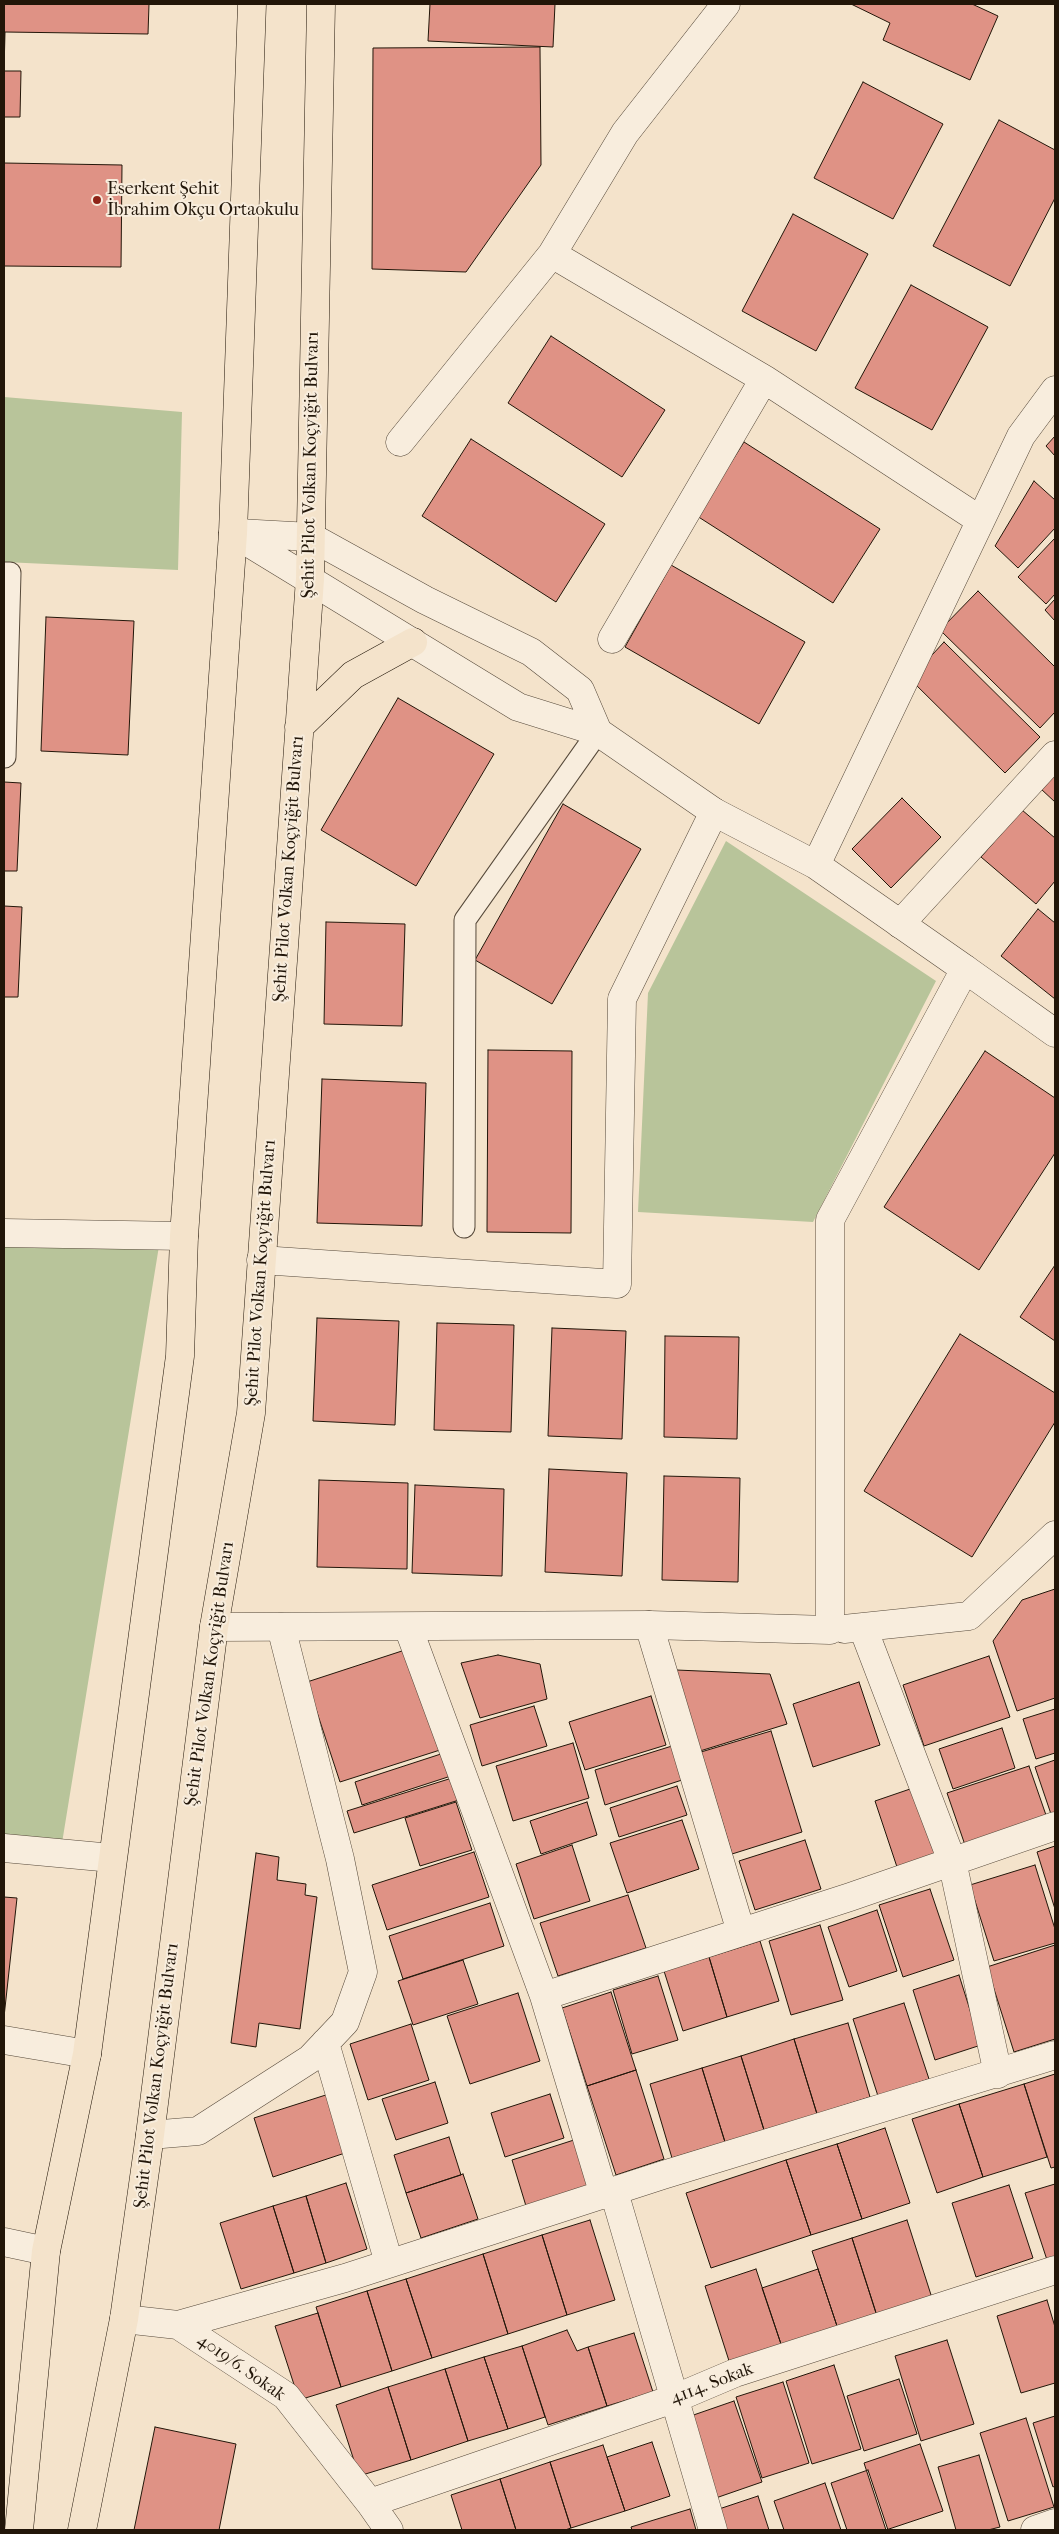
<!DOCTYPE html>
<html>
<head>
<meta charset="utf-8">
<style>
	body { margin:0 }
	#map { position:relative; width:1059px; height:2534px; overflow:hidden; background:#f4e3cb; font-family:"IM FELL French Canon",serif }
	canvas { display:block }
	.frame { position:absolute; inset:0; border:5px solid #221609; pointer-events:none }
</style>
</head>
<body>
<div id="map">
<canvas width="1059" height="2534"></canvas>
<div class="frame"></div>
</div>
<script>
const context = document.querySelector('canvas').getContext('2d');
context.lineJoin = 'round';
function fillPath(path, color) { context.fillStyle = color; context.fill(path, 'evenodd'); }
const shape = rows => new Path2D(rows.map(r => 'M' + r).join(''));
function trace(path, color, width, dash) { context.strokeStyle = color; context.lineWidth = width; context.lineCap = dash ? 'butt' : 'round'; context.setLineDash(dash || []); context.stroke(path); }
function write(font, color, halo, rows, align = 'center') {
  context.font = font + ' "IM FELL French Canon",serif'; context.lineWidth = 4; context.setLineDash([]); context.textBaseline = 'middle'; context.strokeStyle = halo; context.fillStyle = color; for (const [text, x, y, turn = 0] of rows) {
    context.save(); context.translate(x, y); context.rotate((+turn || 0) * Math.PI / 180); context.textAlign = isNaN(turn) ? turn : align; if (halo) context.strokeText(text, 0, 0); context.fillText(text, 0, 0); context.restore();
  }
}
fillPath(shape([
	[4,397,182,412,178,570,4,562],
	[726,841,936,981,813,1222,638,1212,648,993],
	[4,1240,159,1246,62,1843,4,1835]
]), '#b8c49a');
const building = shape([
	[4,4,149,4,148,34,5,32,4,71,21,71,20,117,4,117,4,163,122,165,121,267,4,266,4,4],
	[430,4,555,4,553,47,428,41,430,4],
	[851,4,972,4,998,16,970,80,883,40,890,23,851,4],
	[540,47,541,165,466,272,372,269,373,48,540,47],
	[863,82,943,124,893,219,814,178,863,82],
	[999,120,1055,150,1055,198,1010,286,933,246,999,120],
	[793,214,868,254,816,351,742,311,793,214],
	[911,285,988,327,932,430,855,388,911,285],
	[551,336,665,410,622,477,508,403,551,336],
	[1055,436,1055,456,1046,446,1055,436],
	[471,439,605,524,556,602,422,516,471,439],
	[744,442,880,529,833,603,697,516,744,442],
	[1034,481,1055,500,1055,528,1018,568,995,546,1034,481],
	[1055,538,1055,594,1046,604,1018,577,1055,538],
	[671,565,805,642,759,724,625,647,671,565],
	[978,591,1055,667,1055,712,1040,728,940,630,978,591],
	[1055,599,1055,621,1045,610,1055,599],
	[46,617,134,621,128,755,41,751,46,617],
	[944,642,1040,737,1005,773,910,679,944,642],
	[398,698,494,754,416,886,321,830,398,698],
	[1055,774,1055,802,1041,789,1055,774],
	[4,782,21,783,17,871,4,871,4,782],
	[902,798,941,837,891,888,852,849,902,798],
	[563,804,641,849,552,1004,475,960,563,804],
	[1022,810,1055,838,1055,881,1036,904,981,857,1022,810],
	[4,906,22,907,18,997,4,997,4,906],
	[1038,909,1055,923,1055,999,1001,956,1038,909],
	[326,922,405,924,402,1026,324,1024,326,922],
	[488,1050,572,1051,571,1233,487,1232,488,1050],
	[985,1051,1055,1098,1055,1153,979,1270,884,1207,985,1051],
	[322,1079,426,1083,422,1226,317,1223,322,1079],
	[1055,1265,1055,1341,1020,1317,1055,1265],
	[317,1318,399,1321,395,1425,313,1421,317,1318],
	[437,1323,514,1325,511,1432,434,1430,437,1323],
	[552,1328,626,1331,622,1439,548,1436,552,1328],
	[960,1334,1055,1393,1055,1422,972,1557,864,1491,960,1334],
	[665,1336,739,1337,737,1439,664,1437,665,1336],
	[549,1469,627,1473,622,1576,545,1572,549,1469],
	[664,1476,740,1478,738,1582,662,1580,664,1476],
	[319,1480,408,1483,407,1569,317,1567,319,1480],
	[415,1485,504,1489,502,1576,412,1573,415,1485],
	[1055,1589,1055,1698,1017,1711,993,1641,1022,1600,1055,1589],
	[408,1649,440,1750,340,1782,307,1682,408,1649],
	[498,1655,540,1664,547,1699,480,1718,461,1663,498,1655],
	[989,1656,1010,1717,924,1746,903,1685,989,1656],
	[676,1670,770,1674,787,1724,700,1751,676,1670],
	[859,1682,880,1745,813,1767,793,1704,859,1682],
	[651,1696,666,1745,585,1770,569,1722,651,1696],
	[534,1706,547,1746,482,1766,470,1725,534,1706],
	[1055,1709,1055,1753,1036,1759,1023,1719,1055,1709],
	[1002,1728,1015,1768,953,1789,939,1749,1002,1728],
	[771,1731,802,1832,732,1854,701,1752,771,1731],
	[573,1743,589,1798,513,1821,496,1766,573,1743],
	[672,1746,682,1780,605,1805,595,1770,672,1746],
	[447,1752,454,1775,362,1805,355,1782,447,1752],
	[1055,1760,1055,1816,1052,1817,1035,1767,1055,1760],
	[1029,1766,1047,1818,965,1845,947,1793,1029,1766],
	[452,1778,459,1800,354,1833,347,1811,452,1778],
	[677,1786,687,1815,619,1837,610,1808,677,1786],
	[916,1787,938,1853,897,1867,875,1801,916,1787],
	[456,1802,472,1850,420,1866,405,1818,456,1802],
	[587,1802,597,1835,541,1854,530,1821,587,1802],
	[682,1820,699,1869,627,1893,610,1843,682,1820],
	[805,1840,821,1889,755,1910,739,1861,805,1840],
	[572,1845,590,1901,534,1919,516,1864,572,1845],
	[1055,1846,1055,1909,1037,1852,1055,1846],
	[474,1852,489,1897,387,1930,372,1885,474,1852],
	[256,1853,279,1857,277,1880,306,1884,305,1895,317,1897,300,2029,259,2023,256,2047,231,2043,256,1853],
	[1035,1865,1055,1929,1055,1943,994,1961,970,1885,1035,1865],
	[930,1889,954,1960,903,1977,879,1905,930,1889],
	[628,1895,646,1948,558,1976,540,1923,628,1895],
	[4,1897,17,1898,4,2017,4,1897],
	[490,1903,504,1946,403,1979,389,1936,490,1903],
	[877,1910,897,1971,849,1987,828,1927,877,1910],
	[820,1925,843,2000,791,2015,769,1941,820,1925],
	[760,1941,779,2001,727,2017,709,1957,760,1941],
	[1055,1945,1055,2039,1014,2052,987,1967,1055,1945],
	[709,1957,727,2017,683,2031,664,1971,709,1957],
	[463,1960,478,2004,413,2025,398,1981,463,1960],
	[959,1975,981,2045,935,2060,913,1990,959,1975],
	[658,1976,678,2040,632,2054,613,1990,658,1976],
	[611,1992,636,2070,587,2086,562,2008,611,1992],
	[518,1993,540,2061,470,2084,447,2016,518,1993],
	[904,2003,929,2079,878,2096,853,2019,904,2003],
	[848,2023,870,2097,817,2114,794,2039,848,2023],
	[411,2024,429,2080,368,2100,350,2044,411,2024],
	[794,2039,817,2114,764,2130,741,2056,794,2039],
	[741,2056,764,2130,725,2142,702,2068,741,2056],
	[702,2068,725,2142,672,2158,650,2084,702,2068],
	[636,2070,664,2159,616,2175,587,2086,636,2070],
	[1055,2074,1055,2167,1051,2168,1024,2084,1055,2074],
	[435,2082,448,2123,396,2140,382,2099,435,2082],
	[1024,2084,1047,2157,983,2177,959,2104,1024,2084],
	[332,2093,351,2151,273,2177,254,2118,332,2093],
	[550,2094,564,2138,505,2157,491,2113,550,2094],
	[959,2104,983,2177,937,2193,912,2119,959,2104],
	[885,2128,910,2203,862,2219,837,2144,885,2128],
	[449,2137,461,2175,406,2193,394,2155,449,2137],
	[577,2139,592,2185,526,2206,512,2160,577,2139],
	[837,2144,862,2219,811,2235,786,2160,837,2144],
	[786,2160,811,2235,711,2268,686,2193,786,2160],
	[463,2174,478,2219,421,2238,406,2193,463,2174],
	[346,2183,367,2249,326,2263,306,2196,346,2183],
	[1055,2184,1055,2261,1048,2263,1025,2193,1055,2184],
	[1009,2185,1033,2258,976,2277,952,2203,1009,2185],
	[306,2196,326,2263,294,2273,273,2206,306,2196],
	[273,2206,294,2273,241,2289,220,2223,273,2206],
	[590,2220,615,2300,567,2315,542,2235,590,2220],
	[907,2220,932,2298,877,2316,852,2238,907,2220],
	[542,2235,567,2315,508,2334,483,2254,542,2235],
	[852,2238,877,2316,838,2329,812,2251,852,2238],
	[483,2254,508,2334,432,2358,406,2279,483,2254],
	[756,2269,782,2347,730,2364,705,2286,756,2269],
	[818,2269,838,2329,782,2347,762,2288,818,2269],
	[406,2279,432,2358,392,2371,367,2291,406,2279],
	[367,2291,392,2371,341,2387,316,2307,367,2291],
	[1047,2300,1055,2327,1055,2383,1021,2393,997,2316,1047,2300],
	[318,2313,341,2387,299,2400,275,2326,318,2313],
	[567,2330,577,2351,588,2347,607,2406,548,2425,522,2346,567,2330],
	[634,2333,653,2392,607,2406,588,2347,634,2333],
	[947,2340,974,2424,921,2441,895,2356,947,2340],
	[522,2346,545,2417,508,2429,484,2357,522,2346],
	[484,2357,508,2429,468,2441,445,2369,484,2357],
	[834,2365,861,2449,812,2464,786,2381,834,2365],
	[445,2369,468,2441,411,2460,388,2387,445,2369],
	[899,2379,917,2434,864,2451,847,2396,899,2379],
	[783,2382,809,2463,762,2478,736,2397,783,2382],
	[388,2387,411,2460,359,2476,336,2405,388,2387],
	[734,2401,762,2482,710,2500,682,2419,734,2401],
	[1055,2416,1055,2486,1053,2487,1033,2423,1055,2416],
	[1026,2418,1054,2507,1008,2521,980,2433,1026,2418],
	[155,2427,236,2444,219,2530,134,2530,155,2427],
	[652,2442,670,2496,625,2511,607,2457,652,2442],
	[920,2444,943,2511,886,2530,864,2463,920,2444],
	[603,2445,625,2511,571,2528,550,2462,603,2445],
	[979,2455,1000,2527,988,2530,956,2530,938,2467,979,2455],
	[550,2462,571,2528,565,2530,516,2530,500,2479,550,2462],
	[868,2470,888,2530,847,2530,831,2483,868,2470],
	[500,2479,516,2530,462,2530,451,2495,500,2479],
	[825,2483,841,2530,784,2530,774,2501,825,2483],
	[758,2496,769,2530,720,2530,713,2511,758,2496],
	[690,2509,696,2530,632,2530,631,2527,690,2509]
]);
fillPath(building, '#df9285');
trace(building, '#221609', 1);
const service = shape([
	[4,573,10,573,5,757],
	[464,1227,465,920,598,732]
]);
const minor = shape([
	[552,254,764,379,980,520],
	[400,442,552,254,625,133,726,4],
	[612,639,764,379],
	[900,924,1055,755],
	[965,969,1055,1033],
	[4,1233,184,1236],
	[261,1260,617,1284,622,999,714,812],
	[649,1625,741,1932],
	[408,1627,544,1996,604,2195],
	[863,1628,952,1861,998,2074],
	[844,1629,969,1616,1055,1535],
	[4,1848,112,1858],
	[544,1996,850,1897,1055,1826],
	[4,2040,87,2054],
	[325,2043,389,2263],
	[150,2135,198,2131,310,2059,345,2022,363,1972,340,1859,281,1627],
	[614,2192,713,2530],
	[4,2242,46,2251],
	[124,2319,178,2325,286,2396,370,2503,389,2530],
	[178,2325,345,2278,663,2175,1055,2055],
	[370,2503,676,2398,735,2373,1055,2270]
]);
const tertiary = shape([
	[238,533,311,537,425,600,531,652,580,690,598,732],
	[816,865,1021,436,1055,390],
	[214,1627,649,1625,830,1630,830,1220,965,969,816,865,714,812,598,732,518,707,233,533],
	[1035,2530,1055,2523]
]);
const primary = shape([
	[299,727,353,675,413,642],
	[19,2530,46,2251,87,2054,180,1356,184,1236,233,533,252,4],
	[82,2530,124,2319,150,2135,214,1627,251,1413,310,579,321,4]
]);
trace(service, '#56493a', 23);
trace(minor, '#56493a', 29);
trace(tertiary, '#56493a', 29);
trace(primary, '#221609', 29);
trace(service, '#f8eddd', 21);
trace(minor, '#f8eddd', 28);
trace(tertiary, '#f8eddd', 28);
trace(primary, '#f4e3cb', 28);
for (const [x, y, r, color] of [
	[97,200,5,"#8f2418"]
]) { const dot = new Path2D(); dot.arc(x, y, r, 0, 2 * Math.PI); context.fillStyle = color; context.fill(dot); trace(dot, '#f8eddd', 2); }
write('18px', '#221609', '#f8eddd', [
	["Eserkent Şehit",107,190],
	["İbrahim Okçu Ortaokulu",107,211]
], 'left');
write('18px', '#221609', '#f8eddd', [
	["Şehit Pilot Volkan Koçyiğit Bulvarı",311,465,-89],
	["Şehit Pilot Volkan Koçyiğit Bulvarı",289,869,-86],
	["Şehit Pilot Volkan Koçyiğit Bulvarı",261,1273,-86],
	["Şehit Pilot Volkan Koçyiğit Bulvarı",210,1674,-82],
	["Şehit Pilot Volkan Koçyiğit Bulvarı",157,2076,-83],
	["4019/6. Sokak",241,2368,35],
	["4114. Sokak",712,2384,-21]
]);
</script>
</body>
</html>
